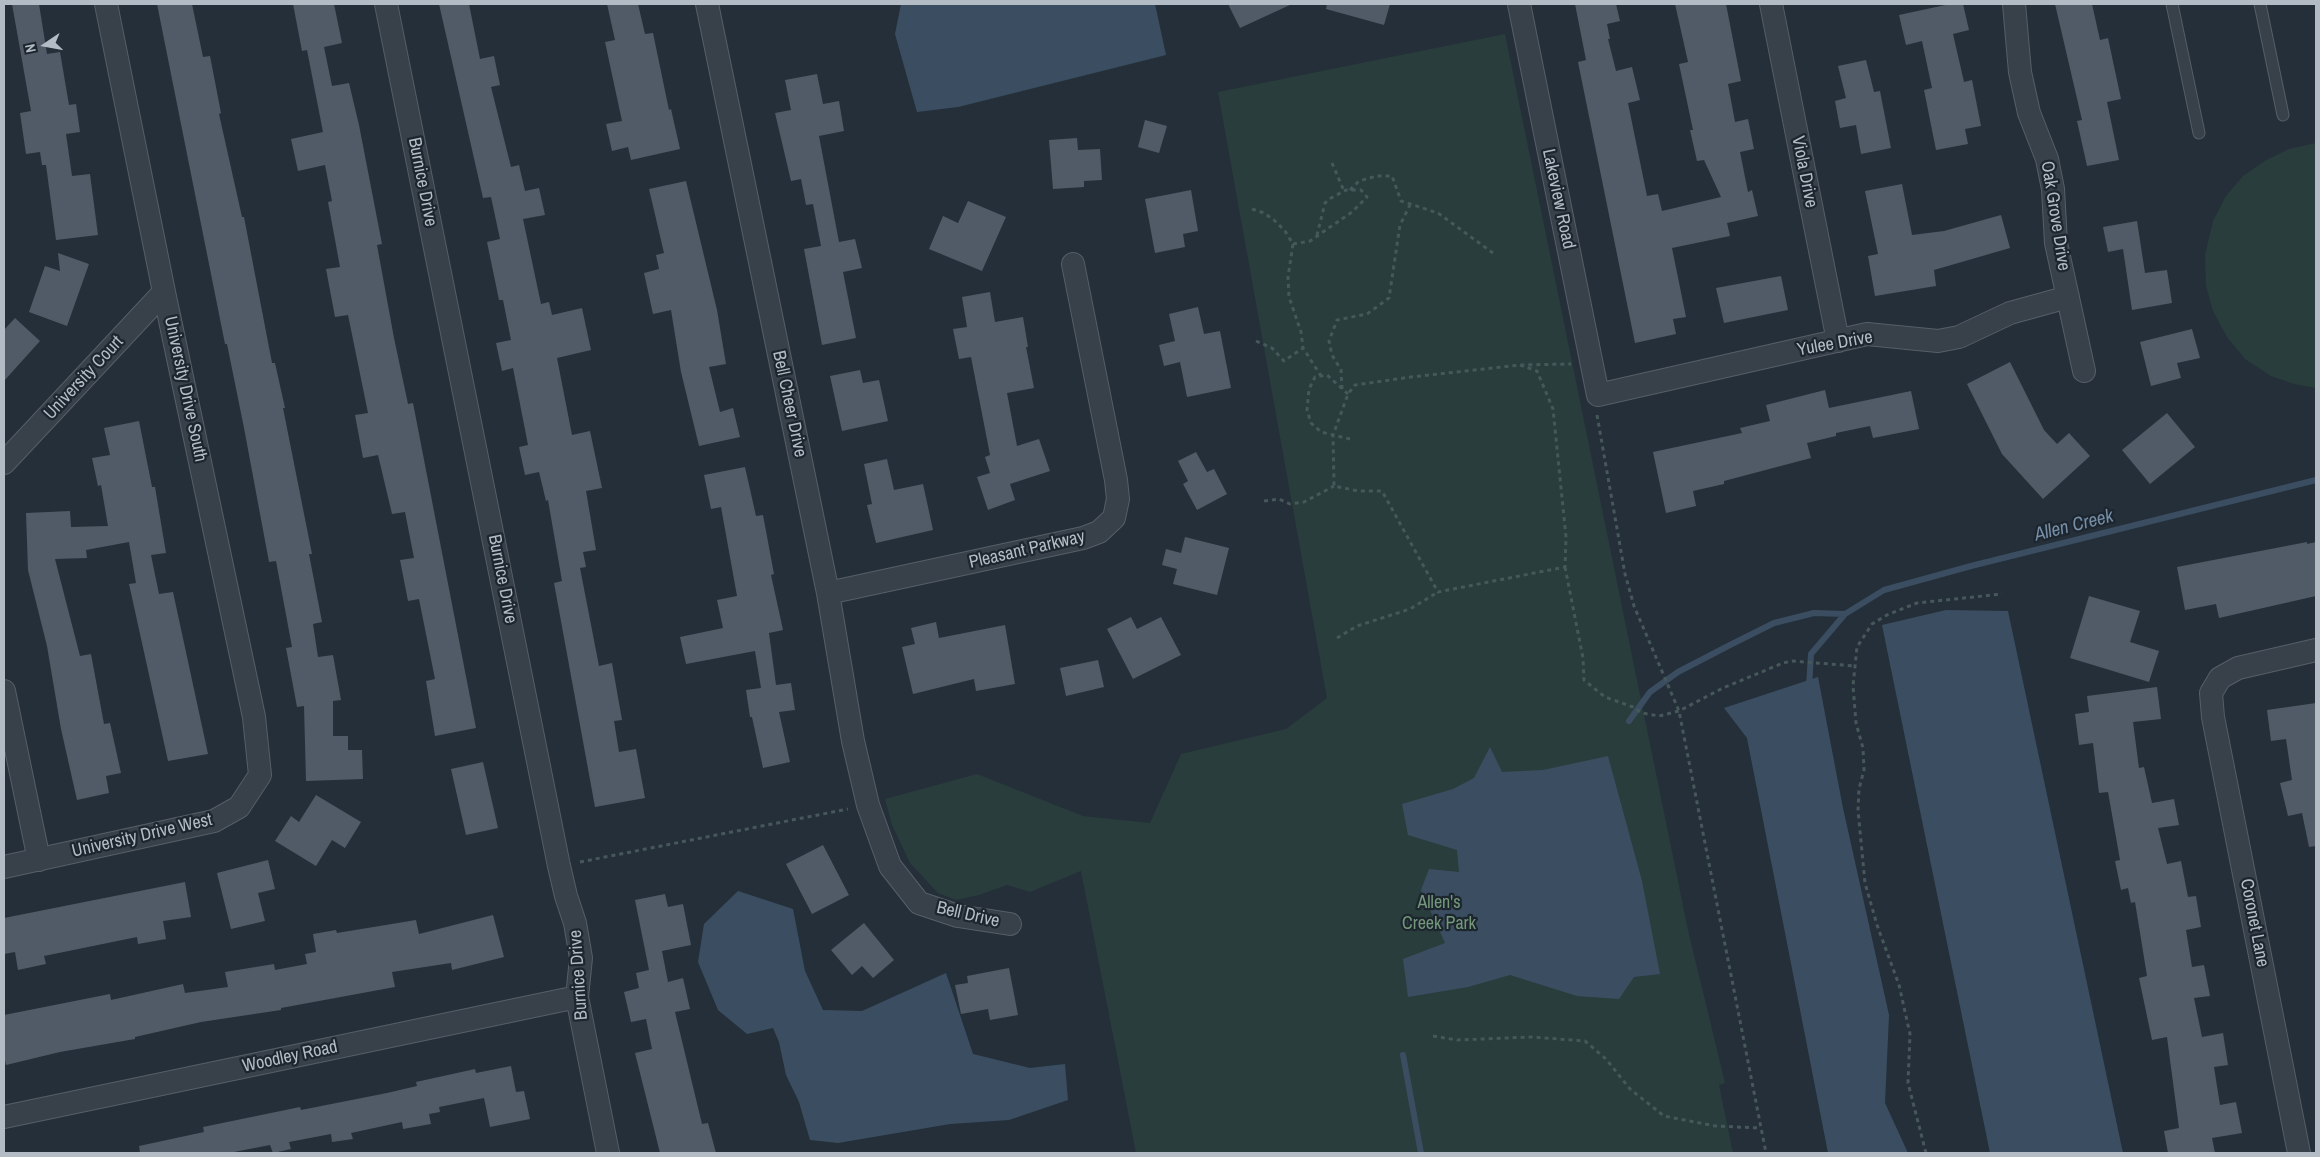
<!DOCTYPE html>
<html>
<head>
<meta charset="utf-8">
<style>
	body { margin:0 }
	#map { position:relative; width:2320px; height:1157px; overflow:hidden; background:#252f39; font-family:"Archivo Narrow",sans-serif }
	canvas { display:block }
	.frame { position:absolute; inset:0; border:5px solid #b3bcc5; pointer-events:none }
	.north { position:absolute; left:20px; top:20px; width:50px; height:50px; -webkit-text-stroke:4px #1d262f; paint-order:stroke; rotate:258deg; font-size:14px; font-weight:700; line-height:20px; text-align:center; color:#b3bcc5 }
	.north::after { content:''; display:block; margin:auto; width:18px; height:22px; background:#b3bcc5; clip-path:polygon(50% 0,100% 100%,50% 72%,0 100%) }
</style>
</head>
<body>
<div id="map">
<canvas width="2320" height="1157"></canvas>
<div class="frame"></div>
<div class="north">N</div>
</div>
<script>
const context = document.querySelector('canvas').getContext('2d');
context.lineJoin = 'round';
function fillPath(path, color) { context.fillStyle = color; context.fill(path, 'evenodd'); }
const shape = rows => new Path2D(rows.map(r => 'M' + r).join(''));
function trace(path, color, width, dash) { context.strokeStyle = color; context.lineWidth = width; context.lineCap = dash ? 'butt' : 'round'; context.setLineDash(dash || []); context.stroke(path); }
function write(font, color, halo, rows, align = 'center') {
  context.font = font + ' "Archivo Narrow",sans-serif'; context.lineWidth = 4.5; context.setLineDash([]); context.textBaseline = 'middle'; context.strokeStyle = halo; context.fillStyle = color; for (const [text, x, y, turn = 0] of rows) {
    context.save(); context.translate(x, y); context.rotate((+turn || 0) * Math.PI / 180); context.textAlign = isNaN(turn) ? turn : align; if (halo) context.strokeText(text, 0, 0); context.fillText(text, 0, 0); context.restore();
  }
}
fillPath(shape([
	[1505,34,1688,930,1725,1083,1719,1085,1733,1153,1136,1153,1081,871,1030,892,1007,885,979,895,956,900,938,893,910,863,892,825,885,799,977,774,1083,816,1150,823,1181,754,1286,729,1327,698,1218,92],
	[2316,143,2316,388,2294,384,2271,376,2245,359,2227,337,2213,311,2206,286,2205,255,2213,221,2226,196,2243,176,2266,160,2289,149]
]), '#293d3c');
fillPath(shape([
	[901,4,1155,4,1166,55,958,107,917,112,895,34],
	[1946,610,2008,611,2123,1153,1990,1153,1882,625],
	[1818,677,1843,808,1889,1015,1885,1103,1908,1153,1828,1153,1747,738,1724,708],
	[1490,747,1502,772,1543,770,1608,756,1642,881,1660,974,1634,977,1619,999,1577,996,1510,975,1468,987,1408,997,1403,959,1445,943,1421,890,1429,869,1459,872,1457,850,1408,835,1402,804,1453,789,1474,778],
	[738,891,793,909,805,971,823,1010,862,1011,946,973,973,1054,1030,1068,1065,1064,1068,1100,1009,1120,950,1124,838,1143,810,1140,799,1102,786,1075,779,1042,773,1028,747,1034,718,1010,698,962,704,924]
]), '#3b4e61');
trace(shape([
	[1809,687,1811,654,1845,614,1884,590,1971,566,2316,480],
	[1629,721,1650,692,1678,672,1730,645,1774,623,1814,613,1845,614],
	[1403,1055,1421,1153]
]), '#3b4e61', 6);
fillPath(shape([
	[12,4,39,4,47,54,60,52,69,105,76,104,80,132,66,134,72,176,90,174,98,235,56,240,46,165,42,165,40,152,26,154,20,113,31,111],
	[157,4,192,4,203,57,210,56,221,113,219,114,242,217,244,217,272,363,275,363,285,408,283,408,312,554,309,554,322,622,313,624,318,657,333,655,341,700,333,701,333,736,348,736,348,750,362,750,363,779,306,781,304,706,297,707,286,648,292,647,276,561,269,562,244,428,227,344,225,344],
	[293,4,334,4,342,43,324,47,332,86,349,83,359,125,382,244,377,245,394,338,408,404,413,403,476,728,435,736,426,681,435,679,419,599,408,601,400,560,414,558,405,512,392,514,378,455,363,458,355,415,368,413,348,315,335,317,326,269,340,267,328,202,332,201,325,165,298,171,291,139,323,132,307,50,302,51],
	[439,4,469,4,480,59,494,56,500,85,491,87,511,167,519,165,525,191,539,188,545,215,523,219,541,304,549,302,552,315,582,308,591,350,557,358,572,435,590,431,602,488,586,491,596,550,583,552,586,567,580,568,599,666,612,663,622,720,614,721,619,752,636,749,645,798,595,807,554,583,562,581,548,500,546,501,539,472,525,475,519,447,528,445,513,368,502,371,496,343,511,340,503,300,499,300,487,242,500,239,491,197,483,198],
	[607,4,638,4,645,34,653,33,669,110,671,109,680,149,631,160,628,147,612,151,606,124,622,121,605,42,615,40],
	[1228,4,1292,4,1240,28],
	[1327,4,1390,4,1384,25,1326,9],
	[1575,4,1616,4,1620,21,1607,24,1610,39,1608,39,1616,71,1632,67,1640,100,1628,103,1647,196,1658,194,1662,211,1721,197,1704,160,1697,161,1690,130,1693,130,1679,64,1688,62,1675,4,1726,4,1741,81,1728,84,1735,122,1748,119,1754,149,1740,152,1748,192,1752,190,1758,216,1727,223,1730,236,1672,248,1686,317,1673,319,1676,334,1635,343,1578,62,1586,60],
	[1950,4,1963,4,1969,30,1953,34,1964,82,1972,80,1981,126,1965,129,1968,144,1936,150,1924,90,1932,88,1922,41,1906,45,1899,15],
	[2055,4,2092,4,2100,40,2108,38,2121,99,2107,102,2119,160,2087,166,2077,121,2082,120],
	[1866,60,1874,92,1880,91,1891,148,1861,154,1856,125,1840,128,1835,101,1846,98,1838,66],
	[817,74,823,104,839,101,844,131,819,136,839,242,855,239,862,268,843,272,856,338,822,345,804,249,821,246,813,204,806,205,801,179,791,181,775,113,791,110,785,80],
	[1145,120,1167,126,1159,153,1138,147],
	[1077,138,1078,150,1100,149,1102,180,1084,181,1084,187,1053,189,1049,140],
	[686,181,717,310,726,364,709,367,720,412,733,408,740,437,699,446,681,372,671,310,653,314,644,273,659,269,656,255,664,253,649,189],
	[1902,184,1912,235,1944,231,2001,215,2010,248,1934,270,1936,286,1875,296,1868,256,1878,254,1865,191],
	[1191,190,1198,231,1183,234,1185,247,1155,253,1145,199],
	[968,201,1006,217,982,271,929,249,943,216,958,223],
	[2137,221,2145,273,2167,270,2172,303,2132,310,2123,249,2108,252,2103,227],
	[58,253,89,264,67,326,29,312,45,266,60,271],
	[1781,276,1788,310,1724,323,1716,288],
	[990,292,995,322,1023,317,1028,347,1026,347,1034,388,1007,393,1017,446,1039,439,1050,471,1010,484,1015,500,988,510,977,477,990,473,985,457,990,455,971,357,959,359,953,329,967,327,962,297],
	[1198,307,1204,334,1220,331,1231,388,1187,397,1180,362,1164,366,1159,345,1175,341,1169,314],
	[15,318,40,341,4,381,4,330],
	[2192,329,2200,358,2177,363,2181,378,2151,386,2140,342],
	[2010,362,2044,430,2057,444,2069,433,2090,456,2043,499,2002,454,1967,384],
	[860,370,863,383,879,380,888,421,842,431,830,376],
	[1825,390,1829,408,1911,391,1919,429,1873,438,1870,426,1836,433,1836,436,1807,443,1811,458,1724,481,1724,484,1693,491,1696,506,1666,513,1653,452,1742,433,1740,428,1770,421,1766,405],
	[2167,413,2195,447,2150,484,2122,450],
	[139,421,152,487,155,487,166,553,151,555,159,594,173,592,208,754,168,761,129,584,136,583,129,542,86,550,87,558,55,559,80,656,91,654,104,724,110,723,121,773,106,776,109,793,77,800,61,729,47,646,28,570,26,513,70,511,71,527,108,526,101,485,98,486,92,458,110,455,104,428],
	[1196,452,1207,472,1214,469,1227,494,1197,510,1183,484,1188,481,1178,461],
	[887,459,894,490,923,484,933,530,876,543,867,505,872,504,864,464],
	[745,467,756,516,763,515,774,574,771,575,783,630,769,633,776,685,791,683,795,710,779,712,790,762,763,768,752,717,750,717,746,690,761,688,755,651,686,664,680,637,723,628,717,600,737,596,721,507,711,509,704,475],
	[1185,537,1229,548,1217,595,1173,584,1177,569,1162,565,1166,549,1181,553],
	[2307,542,2307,544,2316,542,2316,596,2219,618,2216,604,2185,610,2177,567],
	[2089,596,2140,611,2130,642,2159,651,2149,682,2070,658],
	[1131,617,1137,629,1161,617,1181,655,1133,679,1107,629],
	[936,622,939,638,1005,625,1015,684,976,691,974,679,913,694,902,647,915,644,911,628],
	[1098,660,1104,687,1066,696,1060,668],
	[2157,687,2161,719,2133,722,2139,768,2144,767,2152,803,2174,799,2179,825,2158,828,2167,864,2181,861,2188,897,2196,896,2201,927,2186,930,2192,967,2204,965,2210,996,2194,998,2202,1037,2223,1033,2228,1065,2214,1067,2220,1105,2236,1102,2242,1133,2212,1138,2215,1153,2168,1153,2164,1131,2179,1128,2167,1037,2152,1040,2139,978,2147,976,2135,902,2131,903,2128,888,2121,890,2115,861,2120,860,2108,792,2099,793,2093,743,2079,745,2075,714,2089,712,2087,696],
	[2316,703,2316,846,2309,847,2302,813,2288,816,2280,783,2292,780,2286,739,2271,741,2267,710],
	[483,762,498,828,466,835,451,769],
	[316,795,361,822,345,848,332,840,316,866,275,841,291,816,299,822],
	[823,845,849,895,812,914,786,864],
	[268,860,275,889,258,893,265,921,231,929,217,873],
	[185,882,191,917,163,921,166,939,138,944,137,937,44,956,46,964,18,970,15,952,4,954,4,918],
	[665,894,668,907,683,904,691,945,662,951,668,982,683,978,690,1009,675,1012,702,1124,708,1123,716,1153,660,1153,635,1053,652,1049,646,1019,631,1022,624,992,639,988,636,973,649,970,635,900],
	[493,915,504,957,452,970,451,963,392,972,395,987,281,1008,281,1010,201,1022,135,1037,135,1039,60,1052,6,1065,4,1056,4,1015,110,994,111,1000,183,984,185,993,228,987,225,972,274,964,275,970,307,964,305,954,316,952,313,934,336,930,337,933,416,920,419,934],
	[864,923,894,960,873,978,862,966,852,975,831,950],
	[1009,968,1018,1015,990,1020,988,1009,961,1014,955,985,968,983,967,976],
	[511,1066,516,1092,524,1091,530,1119,490,1127,484,1098,439,1107,440,1112,429,1114,431,1124,403,1129,402,1122,351,1133,353,1139,332,1142,331,1134,289,1142,291,1149,273,1153,270,1145,229,1153,140,1153,139,1146,204,1132,203,1127,300,1107,301,1110,387,1093,417,1086,416,1082,475,1069,476,1073]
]), '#505b67');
const lane = shape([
	[2172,4,2199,133],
	[2260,4,2283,115]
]);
const street = shape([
	[386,4,559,866,566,896,575,923,581,958,577,997,608,1153],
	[707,4,828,593,853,741,868,805,890,866,919,903,958,916,1010,924],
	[1519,4,1598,395,1867,334,1938,341,1959,337,2010,313,2068,297],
	[1771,4,1838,341],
	[2014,4,2020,72,2029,113,2047,159,2053,189,2056,243,2084,371],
	[4,463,164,292],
	[828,593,1083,538,1099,532,1114,518,1118,499,1116,480,1073,264],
	[4,691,39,860],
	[4,867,214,821,239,807,260,775,254,717,164,292,106,4],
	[4,1117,577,997],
	[2299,1153,2213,717,2211,693,2220,678,2238,668,2316,650]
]);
trace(lane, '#565f68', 13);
trace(street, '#565f68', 24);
trace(shape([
	[1332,163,1344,191],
	[1350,190,1359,181,1377,176,1392,176,1401,201,1438,213,1493,253],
	[1252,209,1264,213,1274,220,1285,231,1293,244,1288,277,1289,297,1301,332,1303,348],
	[1293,244,1310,241,1352,212,1367,197,1361,190,1346,190,1331,198,1325,203,1317,235],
	[1256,341,1272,348,1284,361,1303,348,1321,376],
	[1520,365,1537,371,1553,409,1566,537,1565,567,1438,592,1382,491,1358,491,1334,486,1333,435,1348,394,1355,385,1411,377,1520,365,1571,364],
	[1342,389,1341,370,1332,355,1329,341,1337,320,1367,314,1389,298,1400,225,1410,205],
	[1348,394,1327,375,1315,377,1309,389,1307,410,1311,423,1321,432,1354,440],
	[1597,415,1625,574,1634,606,1679,711,1766,1153],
	[1264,501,1279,499,1290,504,1304,502,1334,486],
	[1565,567,1583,658,1584,680,1605,697,1633,707,1642,713,1659,716,1679,711,1723,688,1783,663,1792,661,1855,666],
	[1337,638,1357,626,1410,609,1438,592],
	[580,862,848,809],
	[1433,1036,1457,1040,1532,1037,1585,1041,1606,1059,1630,1089,1664,1116,1715,1126,1761,1128],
	[1926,1153,1908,1083,1910,1034,1899,985,1877,925,1865,883,1858,810,1859,789,1864,770,1863,748,1856,723,1853,686,1857,647,1872,624,1887,615,1917,603,2002,594]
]), '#46585a', 3, [4, 4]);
trace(lane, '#38414a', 11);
trace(street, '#38414a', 22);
write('18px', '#b3bcc5', '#1d262f', [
	["Viola Drive",1804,172,79],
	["Burnice Drive",422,182,79],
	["Lakeview Road",1558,199,78],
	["Oak Grove Drive",2055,216,81],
	["Yulee Drive",1835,344,-10],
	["University Court",84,378,-47],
	["University Drive South",185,389,78],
	["Bell Cheer Drive",789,404,78],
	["Pleasant Parkway",1027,550,-13],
	["Burnice Drive",502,579,79],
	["University Drive West",142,836,-13],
	["Bell Drive",968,915,13],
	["Coronet Lane",2254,923,79],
	["Burnice Drive",579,975,-94],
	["Woodley Road",290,1057,-12]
]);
write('18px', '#74997a', '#1d262f', [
	["Allen's",1439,903],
	["Creek Park",1439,924]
]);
write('italic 19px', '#768ea6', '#1d262f', [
	["Allen Creek",2074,526,-14]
]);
</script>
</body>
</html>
